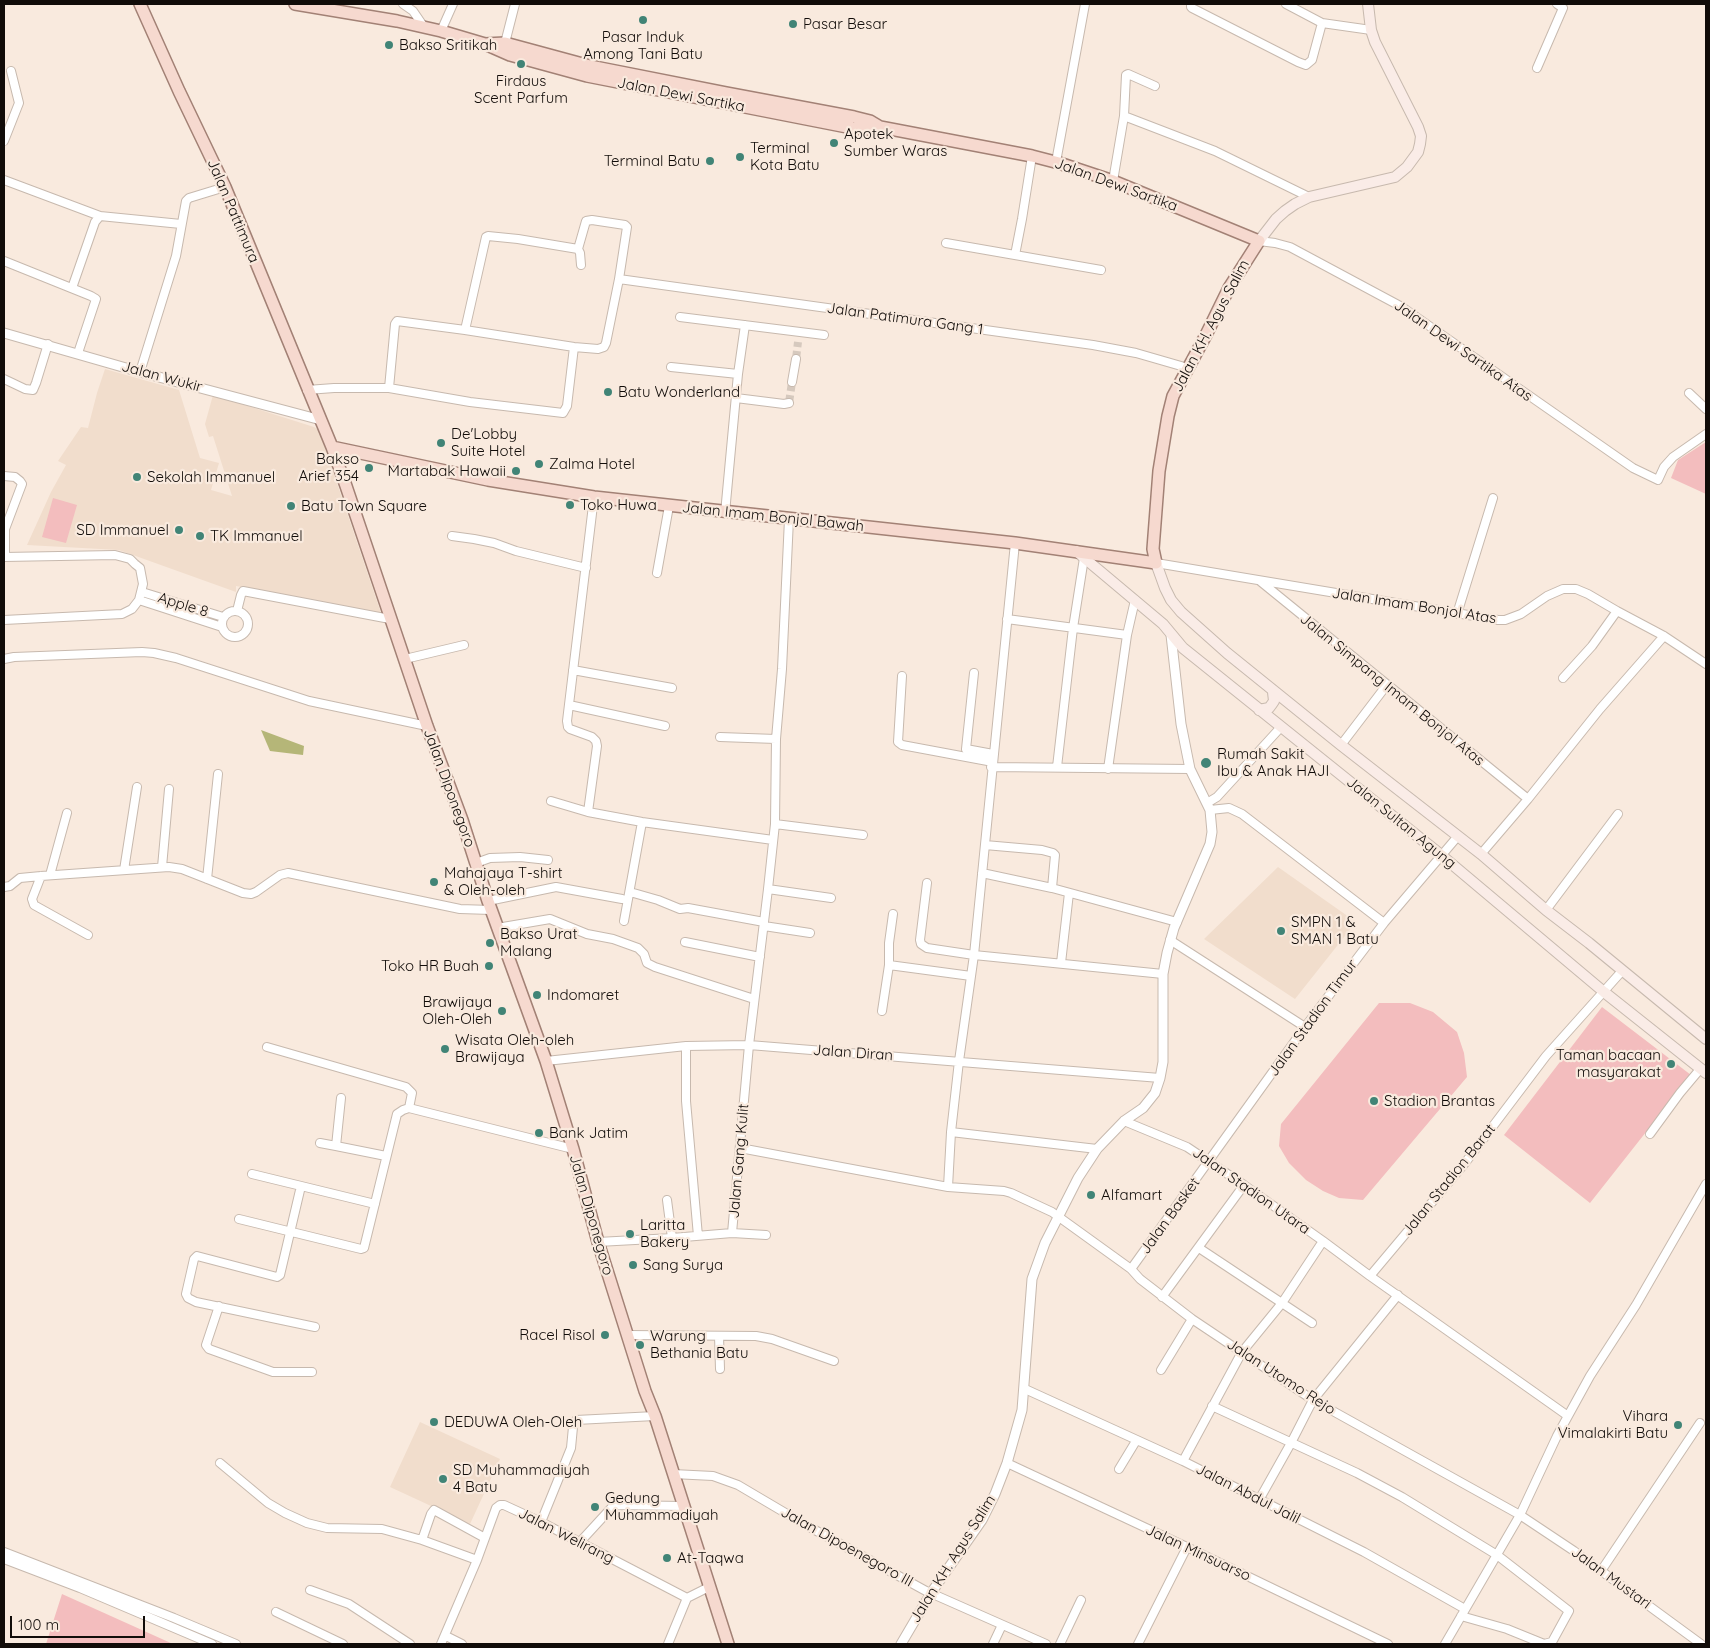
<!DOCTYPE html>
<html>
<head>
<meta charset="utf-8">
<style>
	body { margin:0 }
	#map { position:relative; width:1710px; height:1648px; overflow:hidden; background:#f9eade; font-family:Quicksand,sans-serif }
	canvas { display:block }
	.frame { position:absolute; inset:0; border:5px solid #110c09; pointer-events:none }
	.scale { position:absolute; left:10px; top:1616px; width:135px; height:22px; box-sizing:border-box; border:2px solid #110c09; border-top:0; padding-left:6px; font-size:15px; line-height:18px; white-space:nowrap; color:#110c09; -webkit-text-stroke:4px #f9eade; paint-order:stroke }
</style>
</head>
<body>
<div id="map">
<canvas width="1710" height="1648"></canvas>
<div class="frame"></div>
<div class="scale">100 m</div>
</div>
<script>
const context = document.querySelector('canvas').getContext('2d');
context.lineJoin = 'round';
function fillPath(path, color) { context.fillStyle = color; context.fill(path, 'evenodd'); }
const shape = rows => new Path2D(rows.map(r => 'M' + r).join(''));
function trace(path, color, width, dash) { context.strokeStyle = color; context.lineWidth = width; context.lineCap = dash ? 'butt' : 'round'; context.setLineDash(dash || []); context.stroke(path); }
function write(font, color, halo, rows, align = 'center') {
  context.font = font + ' Quicksand,sans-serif'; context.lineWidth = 4.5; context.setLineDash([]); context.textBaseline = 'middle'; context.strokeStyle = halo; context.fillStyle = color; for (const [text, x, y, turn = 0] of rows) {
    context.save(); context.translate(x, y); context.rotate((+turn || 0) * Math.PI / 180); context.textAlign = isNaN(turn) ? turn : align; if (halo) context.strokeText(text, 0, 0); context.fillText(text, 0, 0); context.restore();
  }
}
fillPath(shape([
	[105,369,179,390,200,458,219,463,211,490,232,496,213,436,209,437,205,424,213,395,314,427,319,430,381,613,236,586,236,592,119,550,27,545,51,492,66,465,58,461,81,427,88,428,97,393],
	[1278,867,1356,922,1295,999,1204,939],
	[420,1422,500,1459,470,1524,390,1487]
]), '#f1ddcc');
fillPath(shape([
	[1706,442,1706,494,1671,478,1678,460],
	[53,498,77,505,66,543,42,537],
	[1379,1003,1410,1003,1433,1012,1457,1032,1464,1053,1467,1077,1363,1200,1339,1198,1323,1191,1306,1180,1289,1163,1279,1146,1281,1124],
	[1602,1007,1691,1075,1590,1203,1504,1135],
	[62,1594,173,1644,46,1644]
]), '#f3bdbe');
fillPath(shape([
	[261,730,304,746,303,755,270,751]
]), '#b5b678');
trace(shape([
	[796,359,798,342],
	[789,403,792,382]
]), '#d6c9be', 8, [8, 4]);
const minor = shape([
	[403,4,413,11,424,27],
	[1191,4,1191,7,1192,8,1298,62,1306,65,1312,60,1322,23],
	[1286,4,1322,23,1371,30],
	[441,31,453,4],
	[505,43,515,4],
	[1537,68,1563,8,1557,4],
	[1124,116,1126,75,1128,74,1155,86],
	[4,141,19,103,11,71],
	[1056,162,1085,4],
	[4,180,100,216,181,224],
	[1113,181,1124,116,1215,151,1309,197],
	[1259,241,1275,243,1290,247,1402,307,1633,468,1658,480,1664,467,1673,457,1706,434],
	[946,243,1101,270],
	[1015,255,1022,219,1032,156],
	[4,261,91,296,96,299,78,353],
	[619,279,1093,345,1136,353,1188,368],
	[72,288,95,222,100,216],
	[680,317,824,335],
	[465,330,486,237,488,236,518,239,578,249,580,253,581,265],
	[671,367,738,374],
	[140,372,176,256,186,201,189,198,225,187],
	[4,379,25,389,33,390,36,383,48,344],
	[792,382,796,359],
	[389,388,395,324,397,321,465,330,574,347,598,349,604,347,606,343,619,279,627,227,625,225,592,220,586,221,578,249],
	[307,390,334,388,389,388,470,402,563,413,567,406,574,347],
	[1689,393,1706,409],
	[736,398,784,404,789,403],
	[4,476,15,477,20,481,22,484,5,529,5,557],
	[725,513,738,374,745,325],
	[452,536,474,539,494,543,516,551,586,568],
	[4,557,115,555,130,559,135,564,140,568,143,584,139,600,132,609,122,614,4,620],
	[1156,563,1498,620,1505,620,1521,614,1547,596,1563,589,1576,589,1588,594,1617,611,1664,636,1706,664],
	[657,573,669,506],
	[1260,581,1528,799],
	[142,592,223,617],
	[139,600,222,627],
	[237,611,241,595,243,591,390,619],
	'222 624a13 13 0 1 1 26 0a13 13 0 1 1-26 0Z',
	[1457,614,1493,498],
	[1007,619,1127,635,1108,769],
	[1127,635,1135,600],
	[4,659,14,657,142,652,154,653,176,658,309,701,427,726],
	[405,659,464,645],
	[573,670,672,688],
	[974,673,966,749,993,754],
	[902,676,898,742,902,745,993,762],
	[1563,678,1592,646,1617,611],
	[569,705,665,726],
	[720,737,776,739],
	[1341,745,1386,686],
	[991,767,1190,769],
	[1057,767,1073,628,1084,558],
	[551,801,588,812,642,822,773,840],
	[1207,803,1217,797,1281,727],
	[1210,810,1229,808,1242,814,1384,923],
	[588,812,597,746,596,741,592,737,570,729,568,727,567,721,594,497],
	[775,824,863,835],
	[985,845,1042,850,1053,853,1055,855,1052,888],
	[1481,854,1528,799,1600,709,1664,636],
	[476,863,490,858,520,857,548,860],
	[162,867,169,789],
	[124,870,137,787],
	[982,873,1052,888,1177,922],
	[50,875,67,813],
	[41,876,32,899,34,905,88,935],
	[207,879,218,774],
	[927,883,920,940,921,944,927,948,974,955,1163,974],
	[4,887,10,886,20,878,41,876,169,867,182,869,243,893,251,894,256,892,280,875,288,873,460,909,491,910],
	[768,889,831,898],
	[630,892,658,900,680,909,688,908,764,922],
	[488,901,556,887,622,899],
	[1546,910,1618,814],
	[624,921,642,822],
	[764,926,810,933],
	[497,928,550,919,587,934,613,939,638,948,644,954,647,963,655,967,754,999],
	[1170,940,1305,1027],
	[685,942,760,957],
	[1061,963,1069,893],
	[889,965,971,976],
	[882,1011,889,965,889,943,893,914],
	[686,1046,686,1101,698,1236],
	[267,1047,406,1087,412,1093,409,1108],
	[546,1061,686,1046,749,1045,1160,1078],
	[341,1098,336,1146,386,1156],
	[1124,1121,1187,1147,1244,1185,1323,1241,1370,1276,1568,1416],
	[951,1132,1097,1149],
	[1650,1134,1680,1093,1701,1068],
	[320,1143,336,1146],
	[740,1148,948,1187,1004,1191,1011,1193,1052,1212,1131,1269,1140,1279,1192,1319,1313,1400,1520,1515,1574,1551,1701,1644],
	[252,1174,375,1204],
	[301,1186,280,1275,277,1277,197,1256,194,1259,186,1294,188,1298,196,1302,315,1327],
	[948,1187,951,1132,959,1061,974,955,1015,543],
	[667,1200,672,1238],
	[239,1219,361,1249,364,1248,397,1114,403,1110,409,1108,573,1149],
	[732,1233,766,1235],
	[598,1242,672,1238,732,1233,749,1045,768,889,775,824,776,739,782,669,789,519],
	[1199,1248,1312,1323],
	[1131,1269,1305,1027,1384,923,1458,836],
	[1370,1276,1465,1163,1546,1056,1622,971],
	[1162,1297,1244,1185],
	[219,1306,206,1345,209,1349,273,1372,312,1372],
	[627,1335,756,1336,772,1339,834,1361],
	[719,1336,720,1369],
	[1161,1370,1192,1319],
	[1025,1389,1183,1461,1364,1552,1465,1609],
	[1212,1406,1357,1473,1402,1497,1497,1555,1569,1611,1552,1642,1544,1644,1507,1629,1461,1616],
	[1183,1461,1242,1352,1282,1303,1323,1241],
	[220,1463,268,1503,285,1513,307,1523,327,1528,382,1529,422,1540,477,1560],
	[1007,1463,1187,1547,1388,1644],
	[1119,1469,1136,1441],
	[673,1474,713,1476,738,1485,804,1524,926,1591,1046,1644],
	[1259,1500,1291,1443,1313,1400,1398,1295],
	[541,1522,571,1448,573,1427,576,1420,655,1416],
	[422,1540,431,1514,434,1510,485,1538],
	[580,1542,614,1505,683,1506],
	[4,1552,174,1618,236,1644],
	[4,1559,80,1588,212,1644],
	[1601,1571,1700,1423],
	[310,1590,349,1604,410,1644],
	[276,1612,343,1644],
	[446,1636,462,1644],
	[441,1644,477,1560,496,1508,500,1505,504,1505,541,1522,687,1598],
	[668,1644,687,1598,709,1587],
	[993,1644,1002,1625],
	[1060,1644,1081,1600],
	[1138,1644,1187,1547],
	[1445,1644,1520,1515,1557,1436,1590,1376,1636,1305,1706,1184]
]);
const tertiary = shape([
	[4,333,140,372,321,420],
	[901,1644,931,1593,982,1520,995,1494,1007,1463,1022,1410,1032,1279,1045,1243,1078,1178,1097,1149,1124,1121,1143,1108,1155,1093,1160,1078,1163,1062,1163,974,1167,953,1174,928,1210,844,1212,832,1210,810,1190,769,1181,724,1171,635]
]);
const secondary = shape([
	[1259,241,1276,219,1285,211,1295,204,1309,197,1395,177,1407,167,1418,152,1420,144,1421,136,1418,127,1375,42,1371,30,1368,4],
	[1076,551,1163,624,1183,648,1441,855,1604,992,1706,1073],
	[1156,563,1165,588,1171,600,1181,612,1227,653,1341,745,1481,854,1546,910,1589,943,1706,1039],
	[1259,710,1269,708,1272,704,1274,701,1273,692]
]);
const primary = shape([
	[140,4,179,91,225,187,332,447,346,486,427,726,462,820,488,901,546,1061,573,1149,598,1242,645,1391,655,1416,728,1644],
	[295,4,397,21,441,31,485,44,510,55,587,76,852,128,869,129,880,127],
	[332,447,488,480,594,497,1015,543,1156,563,1153,549,1159,471,1168,416,1173,396,1206,335,1229,288,1259,241,1113,181,1059,163,1032,156,880,127,870,121,854,117,726,93,590,66,505,43,485,44]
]);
trace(minor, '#c7b9ae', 10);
trace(tertiary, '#c7b9ae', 11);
trace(secondary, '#c7b9ae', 12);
trace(primary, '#a28175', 14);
trace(minor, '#fff', 8);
trace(tertiary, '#fff', 9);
trace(secondary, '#faece7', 10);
trace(primary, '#f6d9cf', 11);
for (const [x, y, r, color] of [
	[643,20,5,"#418476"],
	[793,24,5,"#418476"],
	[389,45,5,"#418476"],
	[521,64,5,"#418476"],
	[834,143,5,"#418476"],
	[740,157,5,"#418476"],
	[710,161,5,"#418476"],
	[608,392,5,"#418476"],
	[441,443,5,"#418476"],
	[539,464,5,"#418476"],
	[369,468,5,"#418476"],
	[516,471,5,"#418476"],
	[137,477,5,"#418476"],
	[570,505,5,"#418476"],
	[291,506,5,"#418476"],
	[179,530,5,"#418476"],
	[200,536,5,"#418476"],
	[1206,763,6,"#418476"],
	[434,882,5,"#418476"],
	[1281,931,5,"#418476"],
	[490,943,5,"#418476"],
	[489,966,5,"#418476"],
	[537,995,5,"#418476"],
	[502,1011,5,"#418476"],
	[445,1049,5,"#418476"],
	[1671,1064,5,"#418476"],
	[1374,1101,5,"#418476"],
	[539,1133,5,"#418476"],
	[1091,1195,5,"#418476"],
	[630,1234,5,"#418476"],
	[633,1265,5,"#418476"],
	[605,1335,5,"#418476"],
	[640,1345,5,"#418476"],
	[434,1422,5,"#418476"],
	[1678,1425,5,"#418476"],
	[443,1479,5,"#418476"],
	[595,1507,5,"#418476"],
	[667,1558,5,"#418476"]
]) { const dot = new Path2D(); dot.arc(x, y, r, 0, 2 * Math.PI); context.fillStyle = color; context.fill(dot); trace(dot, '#f9eade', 2); }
write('15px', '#110c09', '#f9eade', [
	["Pasar Besar",803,24],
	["Pasar Induk",643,37,"center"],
	["Among Tani Batu",643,54,"center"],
	["Bakso Sritikah",399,45],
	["Firdaus",521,81,"center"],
	["Scent Parfum",521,98,"center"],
	["Apotek",844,134],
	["Sumber Waras",844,151],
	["Terminal",750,148],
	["Kota Batu",750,165],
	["Terminal Batu",700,161,"right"],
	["Batu Wonderland",618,392],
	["De'Lobby",451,434],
	["Suite Hotel",451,451],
	["Bakso",359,459,"right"],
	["Arief 354",359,476,"right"],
	["Zalma Hotel",549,464],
	["Martabak Hawaii",506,471,"right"],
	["Sekolah Immanuel",147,477],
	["Toko Huwa",580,505],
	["Batu Town Square",301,506],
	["SD Immanuel",169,530,"right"],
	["TK Immanuel",210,536],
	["Rumah Sakit",1217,754],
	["Ibu & Anak HAJI",1217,771],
	["Mahajaya T-shirt",444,873],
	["& Oleh-oleh",444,890],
	["SMPN 1 &",1291,922],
	["SMAN 1 Batu",1291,939],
	["Bakso Urat",500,934],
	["Malang",500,951],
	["Toko HR Buah",479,966,"right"],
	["Indomaret",547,995],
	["Brawijaya",492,1002,"right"],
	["Oleh-Oleh",492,1019,"right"],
	["Wisata Oleh-oleh",455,1040],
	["Brawijaya",455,1057],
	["Taman bacaan",1661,1055,"right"],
	["masyarakat",1661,1072,"right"],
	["Stadion Brantas",1384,1101],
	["Bank Jatim",549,1133],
	["Alfamart",1101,1195],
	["Laritta",640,1225],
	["Bakery",640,1242],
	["Sang Surya",643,1265],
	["Racel Risol",595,1335,"right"],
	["Warung",650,1336],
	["Bethania Batu",650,1353],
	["Vihara",1668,1416,"right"],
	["Vimalakirti Batu",1668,1433,"right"],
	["DEDUWA Oleh-Oleh",444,1422],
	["SD Muhammadiyah",453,1470],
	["4 Batu",453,1487],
	["Gedung",605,1498],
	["Muhammadiyah",605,1515],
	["At-Taqwa",677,1558]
], 'left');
write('15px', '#110c09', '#f9eade', [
	["Jalan Dewi Sartika",681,95,11],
	["Jalan Dewi Sartika",1116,185,20],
	["Jalan Pattimura",233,211,67],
	["Jalan Patimura Gang 1",905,319,8],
	["Jalan KH. Agus Salim",1211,326,-62],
	["Jalan Dewi Sartika Atas",1463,351,35],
	["Jalan Wukir",162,377,15],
	["Jalan Imam Bonjol Bawah",773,517,6],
	["Apple 8",183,605,17],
	["Jalan Imam Bonjol Atas",1414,606,9],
	["Jalan Simpang Imam Bonjol Atas",1392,690,39],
	["Jalan Diponegoro",449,788,70],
	["Jalan Sultan Agung",1401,823,39],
	["Jalan Stadion Timur",1313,1018,-54],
	["Jalan Diran",853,1053,4],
	["Jalan Gang Kulit",739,1161,-85],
	["Jalan Stadion Barat",1449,1180,-51],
	["Jalan Stadion Utara",1251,1191,35],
	["Jalan Diponegoro",591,1215,74],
	["Jalan Basket",1170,1216,-54],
	["Jalan Utomo Rejo",1281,1377,33],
	["Jalan Abdul Jalil",1248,1494,27],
	["Jalan Welirang",566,1536,27],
	["Jalan Dipoenegoro III",847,1547,29],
	["Jalan Minsuarso",1198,1553,25],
	["Jalan KH. Agus Salim",953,1559,-58],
	["Jalan Mustari",1611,1578,36]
]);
</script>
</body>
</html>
